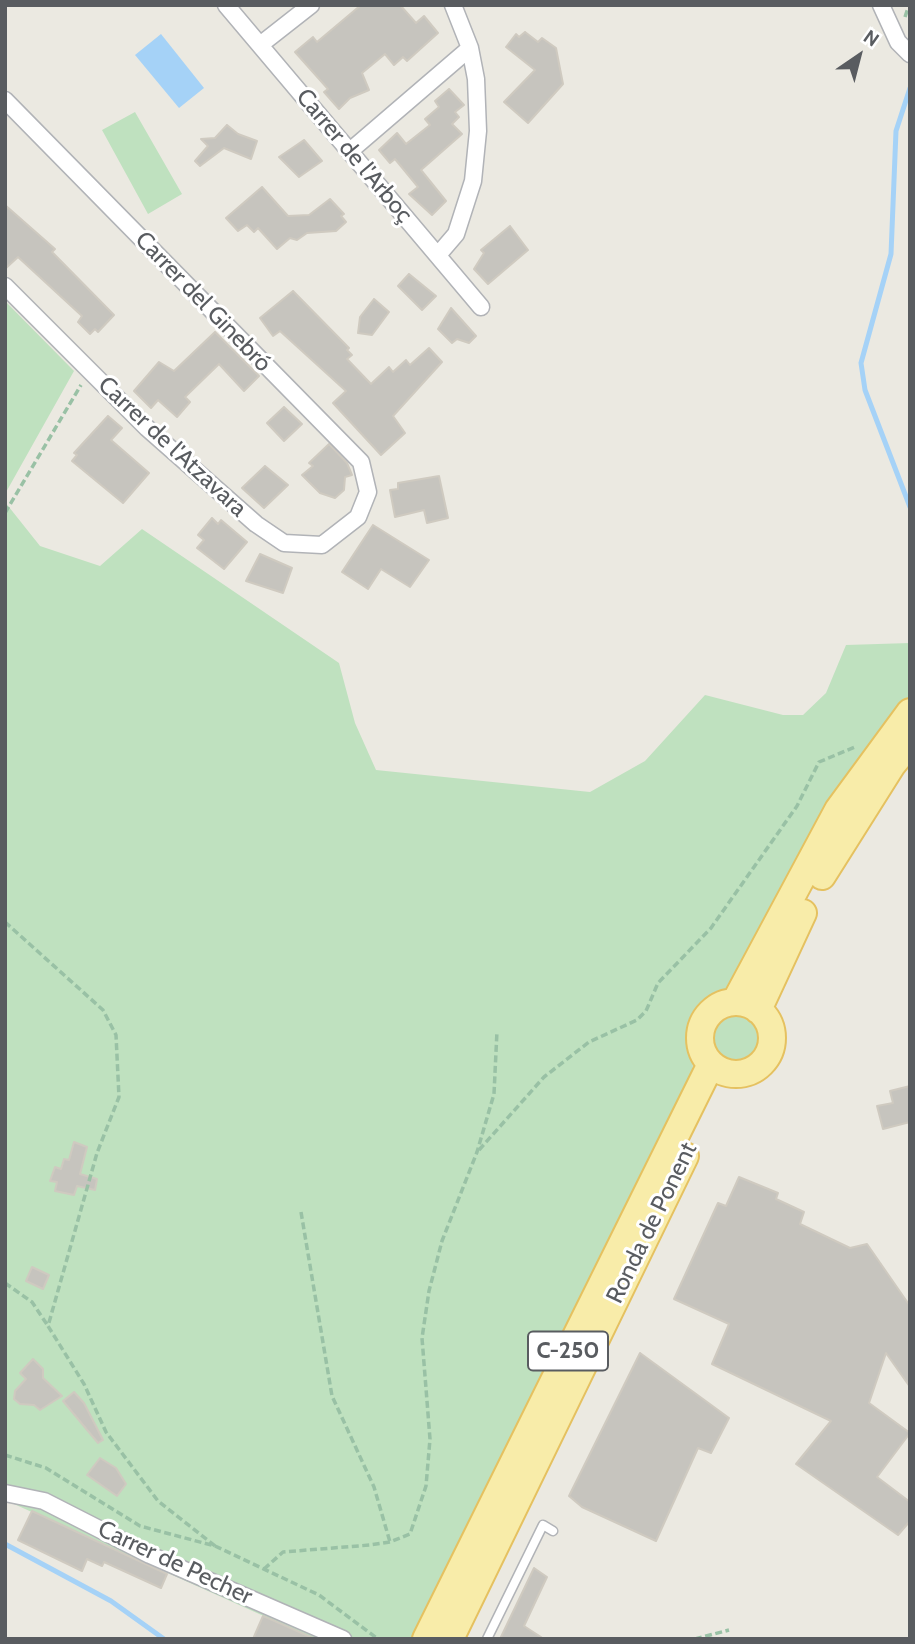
<!DOCTYPE html>
<html>
<head>
<meta charset="utf-8">
<style>
	body { margin:0 }
	#map { position:relative; width:915px; height:1644px; overflow:hidden; background:#ebe9e1; font-family:Cabin,sans-serif }
	canvas { display:block }
	.frame { position:absolute; inset:0; border:7px solid #595c60; pointer-events:none }
	.north { position:absolute; left:824px; top:21px; width:70px; height:70px; -webkit-text-stroke:5px #fff; paint-order:stroke; rotate:35deg; font-size:19px; font-weight:700; line-height:28px; text-align:center; color:#595c60 }
	.north::after { content:''; display:block; margin:auto; width:24px; height:32px; background:#595c60; clip-path:polygon(50% 0,100% 100%,50% 72%,0 100%) }
</style>
</head>
<body>
<div id="map">
<canvas width="915" height="1644"></canvas>
<div class="frame"></div>
<div class="north">N</div>
</div>
<script>
const context = document.querySelector('canvas').getContext('2d');
context.lineJoin = 'round';
function fillPath(path, color) { context.fillStyle = color; context.fill(path, 'evenodd'); }
const shape = rows => new Path2D(rows.map(r => 'M' + r).join(''));
function trace(path, color, width, dash) { context.strokeStyle = color; context.lineWidth = width; context.lineCap = dash ? 'butt' : 'round'; context.setLineDash(dash || []); context.stroke(path); }
function write(font, color, halo, rows, align = 'center') {
  context.font = font + ' Cabin,sans-serif'; context.lineWidth = 6; context.setLineDash([]); context.textBaseline = 'middle'; context.strokeStyle = halo; context.fillStyle = color; for (const [text, x, y, turn = 0] of rows) {
    context.save(); context.translate(x, y); context.rotate((+turn || 0) * Math.PI / 180); context.textAlign = isNaN(turn) ? turn : align; if (halo) context.strokeText(text, 0, 0); context.fillText(text, 0, 0); context.restore();
  }
}
fillPath(shape([
	[135,112,182,194,148,214,102,130],
	[5,301,74,371,5,494],
	[5,502,40,546,100,566,142,529,339,663,355,723,376,770,590,792,645,761,705,695,783,715,803,715,826,693,846,645,910,643,910,700,739,983,702,1009,692,1031,693,1075,412,1639,315,1639,5,1500],
	'713 1038a23 23 0 1 1 46 0a23 23 0 1 1-46 0Z'
]), '#bfe1bf');
fillPath(shape([
	[161,34,204,88,179,108,135,55]
]), '#a5d2f7');
trace(shape([
	[910,88,896,131,891,254,861,363,865,390,910,507],
	[5,1544,111,1601,164,1639]
]), '#a5d2f7', 5);
const building = shape([
	[361,5,400,5,416,23,424,16,438,33,407,61,403,57,394,65,385,54,362,73,369,90,350,98,339,109,324,92,328,89,295,52,313,37,317,42,361,5],
	[525,32,538,42,542,38,556,48,563,84,528,123,504,102,535,70,506,47,516,34,519,37,525,32],
	[449,89,464,105,455,112,459,117,452,124,462,134,421,170,446,201,432,215,409,194,418,187,395,159,390,163,379,150,397,133,406,144,430,125,425,119,439,107,435,101,449,89],
	[227,125,238,134,257,141,251,159,224,148,200,166,195,161,208,146,201,139,215,138,227,125],
	[304,140,322,161,299,177,279,157,304,140],
	[262,187,288,216,309,215,330,199,344,214,341,216,346,222,336,231,307,233,297,240,290,238,277,249,258,228,254,232,247,225,238,231,226,218,262,187],
	[5,205,55,249,52,252,114,315,98,332,95,329,90,334,78,322,82,316,18,257,5,269,5,205],
	[510,226,528,250,488,284,474,269,484,253,481,250,510,226],
	[409,274,436,296,422,310,398,286,409,274],
	[293,291,349,348,347,350,352,355,347,359,371,384,389,367,393,372,406,360,410,365,429,348,442,362,393,416,405,433,381,455,333,403,346,391,280,331,273,336,260,318,293,291],
	[374,299,389,312,372,335,358,333,360,317,374,299],
	[451,308,476,336,469,343,457,339,452,343,438,329,451,308],
	[215,332,259,376,244,391,219,364,185,397,190,402,177,417,158,400,151,408,134,391,159,362,174,371,215,332],
	[284,407,302,424,284,441,267,423,284,407],
	[108,416,122,428,111,440,149,473,123,503,72,461,77,455,74,453,108,416],
	[329,444,347,463,352,475,345,477,344,490,335,498,320,493,302,475,313,466,309,463,329,444],
	[265,466,288,485,264,508,242,488,265,466],
	[439,476,448,518,427,523,424,510,395,517,390,490,398,489,398,483,439,476],
	[212,518,218,524,221,520,247,542,224,569,197,548,204,540,198,535,212,518],
	[373,525,429,560,410,587,381,569,368,589,342,572,373,525],
	[260,554,292,568,283,593,246,581,260,554],
	[910,1086,910,1122,883,1129,877,1106,893,1103,890,1091,910,1086],
	[74,1142,87,1147,80,1174,97,1179,95,1190,77,1186,74,1195,55,1191,57,1182,50,1181,55,1167,61,1169,64,1159,69,1160,74,1142],
	[739,1177,778,1193,776,1199,804,1212,800,1224,850,1248,867,1244,910,1306,910,1387,886,1353,869,1403,910,1433,877,1477,910,1502,910,1521,898,1535,796,1464,831,1421,712,1364,729,1324,674,1299,718,1203,726,1206,739,1177],
	[32,1267,49,1275,43,1289,26,1281,32,1267],
	[640,1353,729,1418,711,1453,698,1448,656,1541,582,1507,569,1496,640,1353],
	[33,1359,43,1369,43,1378,62,1396,40,1410,34,1405,20,1404,14,1399,15,1391,26,1379,20,1373,33,1359],
	[74,1392,84,1403,103,1440,98,1443,63,1401,74,1392],
	[100,1458,116,1468,126,1484,117,1496,87,1475,100,1458],
	[32,1511,167,1574,161,1588,104,1562,102,1566,87,1559,82,1571,18,1540,32,1511],
	[534,1568,547,1577,524,1626,544,1639,500,1639,534,1568],
	[263,1616,277,1622,315,1639,253,1639,263,1616]
]);
fillPath(building, '#c6c4be');
trace(building, '#cfcac0', 2);
const service = shape([
	[487,1639,543,1525,553,1531]
]);
const minor = shape([
	[226,5,481,307],
	[881,5,898,42,910,54],
	[260,45,311,5],
	[5,100,361,462,368,492,358,517,322,545,284,543,256,524,147,428,5,286],
	[350,151,470,48],
	[438,255,456,234,473,181,478,131,476,79,470,48,453,5],
	[5,1493,44,1501,150,1555,343,1639]
]);
const primary = shape([
	[822,876,892,765,910,743],
	[735,1002,838,810,910,712],
	'700 1038a36 36 0 1 1 72 0a36 36 0 1 1-72 0Z',
	[758,1010,803,913],
	[426,1639,711,1064],
	[450,1639,685,1156]
]);
trace(service, '#b1b3b7', 11);
trace(minor, '#b1b3b7', 19);
trace(primary, '#e5c160', 30);
trace(shape([
	[905,17,909,5],
	[5,513,81,385],
	[5,922,103,1010,116,1035,119,1097,97,1153,48,1326,84,1384,106,1432,158,1501,215,1546],
	[479,1150,544,1077,589,1042,637,1020,646,1011,658,983,711,928,797,806,819,762,855,747],
	[301,1212,332,1396,374,1487,390,1542],
	[5,1283,32,1302,48,1326],
	[5,1455,46,1468,140,1526,215,1546,319,1595,378,1639],
	[264,1569,283,1552,370,1545,390,1542,410,1534,426,1486,430,1439,422,1338,429,1291,442,1241,477,1152,494,1094,497,1031],
	[695,1639,729,1630]
]), '#99c1a5', 3.5, [7, 3.5]);
trace(service, '#fff', 8);
trace(minor, '#fff', 16);
trace(primary, '#f8eca9', 26);
for (const [x, y, w] of [
	[568,1351,80]
]) { const box = new Path2D(); box.roundRect(x - w / 2, y - 19.5, w, 39, 5); context.fillStyle = '#fff'; context.fill(box); trace(box, '#595c60', 2); }
write('bold 23px', '#595c60', null, [
	["C-250",568,1351]
]);
write('24px', '#595c60', '#fff', [
	["Carrer de l'Arboç",354,156,50],
	["Carrer del Ginebró",203,302,46],
	["Carrer de l'Atzavara",172,447,43],
	["Ronda de Ponent",652,1223,-64],
	["Carrer de Pecher",175,1563,25]
]);
</script>
</body>
</html>
